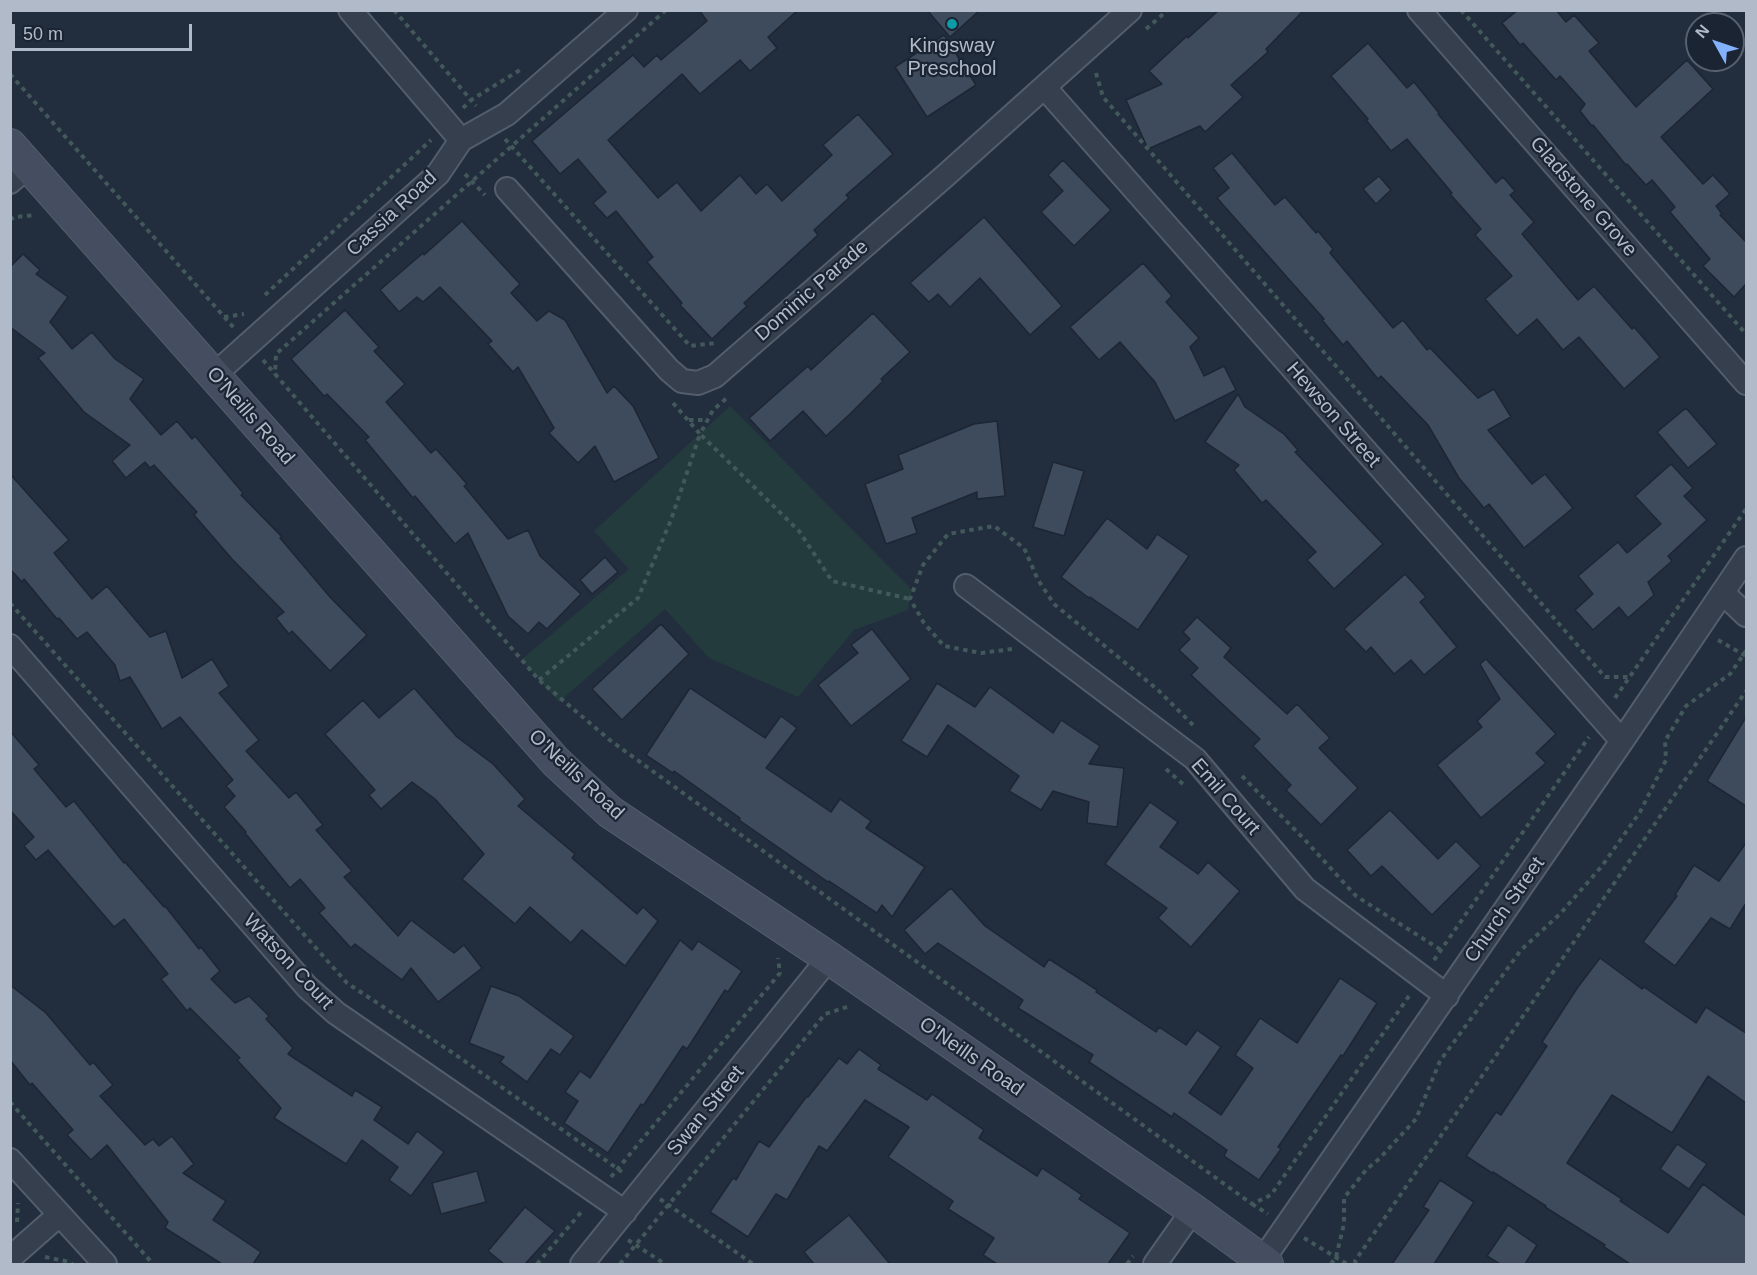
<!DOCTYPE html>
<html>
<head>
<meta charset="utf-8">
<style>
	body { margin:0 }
	#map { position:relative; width:1757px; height:1275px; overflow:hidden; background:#222d3d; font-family:Helvetica,sans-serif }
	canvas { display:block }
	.frame { position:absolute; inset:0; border:12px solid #b1bac8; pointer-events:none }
	.north { position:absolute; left:1685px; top:12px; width:60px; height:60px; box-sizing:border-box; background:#1b2432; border:2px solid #57606e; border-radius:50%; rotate:310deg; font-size:16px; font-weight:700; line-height:24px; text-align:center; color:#b1bac8 }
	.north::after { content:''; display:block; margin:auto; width:21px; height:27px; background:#83b1fc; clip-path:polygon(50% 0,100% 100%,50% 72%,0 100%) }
	.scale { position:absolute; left:12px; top:24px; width:180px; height:27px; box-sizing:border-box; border:3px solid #b1bac8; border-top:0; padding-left:8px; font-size:18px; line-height:21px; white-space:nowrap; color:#b1bac8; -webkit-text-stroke:4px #1b2432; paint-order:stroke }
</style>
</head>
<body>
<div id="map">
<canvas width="1757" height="1275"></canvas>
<div class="frame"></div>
<div class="north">N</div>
<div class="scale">50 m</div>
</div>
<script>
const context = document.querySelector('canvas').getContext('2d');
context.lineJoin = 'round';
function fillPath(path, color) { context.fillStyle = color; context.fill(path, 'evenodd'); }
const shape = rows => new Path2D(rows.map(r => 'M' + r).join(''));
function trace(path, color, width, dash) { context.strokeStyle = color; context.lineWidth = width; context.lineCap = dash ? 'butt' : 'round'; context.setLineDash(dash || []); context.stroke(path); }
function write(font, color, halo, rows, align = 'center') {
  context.font = font + ' Helvetica,sans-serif'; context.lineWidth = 4.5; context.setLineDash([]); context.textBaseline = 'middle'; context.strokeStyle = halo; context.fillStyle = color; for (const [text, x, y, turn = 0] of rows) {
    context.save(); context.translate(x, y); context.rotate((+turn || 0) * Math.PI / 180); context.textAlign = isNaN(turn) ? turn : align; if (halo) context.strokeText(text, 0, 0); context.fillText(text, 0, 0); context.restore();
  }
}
fillPath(shape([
	[730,406,912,590,908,610,854,630,798,697,709,658,665,609,559,702,521,660,629,569,594,531]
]), '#243b3e');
const building = shape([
	[699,10,798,10,768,37,777,48,750,71,740,60,700,94,682,74,608,140,658,198,677,182,701,211,740,175,756,194,767,184,782,201,832,155,823,145,858,114,893,154,846,195,849,198,814,230,818,235,744,303,747,306,712,339,680,305,682,303,647,262,653,257,616,211,607,218,593,203,606,192,578,159,560,174,532,141,633,55,644,67,657,55,661,60,707,21,699,10],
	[927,10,980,10,950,37,927,10],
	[1219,10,1304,10,1266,49,1268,52,1231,85,1243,97,1205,132,1200,126,1148,149,1126,100,1162,84,1149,71,1187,36,1188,38,1219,10],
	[1518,10,1556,10,1566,22,1574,15,1599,43,1589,51,1636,107,1687,60,1713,89,1661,137,1703,184,1713,175,1730,194,1716,206,1722,214,1720,215,1746,242,1746,284,1734,297,1703,266,1710,259,1670,212,1675,207,1652,180,1646,185,1627,164,1626,165,1593,125,1592,126,1580,111,1585,104,1560,76,1556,80,1523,43,1520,45,1502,23,1518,10],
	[944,35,976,85,927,117,895,67,944,35],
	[1368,43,1407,88,1414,82,1439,113,1438,114,1496,183,1503,177,1515,191,1510,195,1534,222,1522,234,1578,300,1594,286,1632,329,1634,327,1660,357,1624,389,1579,337,1563,350,1537,319,1517,336,1485,299,1512,276,1475,235,1481,229,1450,194,1452,193,1407,139,1391,151,1366,120,1368,119,1331,76,1368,43],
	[1232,153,1275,205,1285,197,1316,233,1318,231,1333,249,1330,253,1393,328,1403,320,1427,350,1430,348,1478,398,1494,389,1511,417,1488,430,1532,484,1545,474,1573,508,1524,548,1489,504,1484,508,1459,478,1428,425,1381,376,1378,379,1347,341,1343,345,1322,320,1324,319,1217,198,1229,188,1213,168,1232,153],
	[1063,160,1111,210,1074,246,1041,212,1063,191,1048,175,1063,160],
	[1379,176,1391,190,1376,204,1363,189,1379,176],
	[984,217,1062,306,1030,335,980,278,950,307,938,294,929,302,910,283,984,217],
	[462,221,520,284,511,293,537,321,549,311,565,320,607,393,614,386,633,406,659,458,614,482,595,446,578,463,549,433,554,428,518,367,513,372,488,344,492,341,440,287,423,302,417,297,399,312,380,290,423,253,424,255,462,221],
	[23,254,40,270,36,274,68,297,50,322,72,349,92,332,115,359,144,379,130,399,161,435,177,421,192,439,195,436,243,493,241,495,282,537,280,538,330,597,367,635,330,671,292,631,289,634,276,618,284,612,232,559,194,515,197,512,154,465,150,468,145,462,126,478,112,461,130,445,84,412,38,358,45,353,10,327,10,267,23,254],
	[1143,263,1172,296,1166,302,1199,338,1190,347,1204,376,1224,366,1236,390,1175,421,1155,382,1120,342,1099,360,1070,327,1143,263],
	[345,310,379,347,374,351,405,384,386,402,431,453,436,449,467,484,464,486,508,539,528,530,540,556,581,594,547,629,539,622,528,634,508,616,468,533,455,544,415,496,413,498,365,440,369,437,327,394,324,396,291,359,345,310],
	[873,313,910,352,881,379,883,381,850,414,826,436,803,411,770,441,749,418,808,366,811,370,873,313],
	[1238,394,1245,407,1284,434,1298,450,1295,452,1383,544,1334,589,1307,560,1316,552,1266,500,1262,503,1234,470,1239,465,1205,442,1238,394],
	[1686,408,1717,444,1688,468,1657,432,1686,408],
	[997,421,1005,496,977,499,977,492,912,518,917,533,886,544,865,484,903,469,898,455,974,424,997,421],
	[1053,462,1084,471,1064,536,1033,527,1053,462],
	[1671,464,1693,488,1684,496,1707,520,1668,556,1672,561,1648,582,1654,595,1628,618,1619,607,1593,630,1575,610,1593,594,1578,576,1618,542,1627,553,1661,524,1635,496,1671,464],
	[10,474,69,540,54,553,92,599,107,586,150,637,166,631,182,678,212,659,229,686,219,693,259,740,246,751,289,798,296,792,323,825,316,830,352,871,344,877,398,936,411,920,454,953,464,945,482,968,438,1002,411,968,402,980,355,944,351,948,319,913,325,908,300,879,290,888,245,833,246,832,224,807,235,796,226,786,233,780,180,717,162,729,130,677,120,681,115,665,87,632,77,639,59,618,57,619,24,579,22,582,10,569,10,474],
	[1107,518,1147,549,1157,534,1189,556,1138,630,1090,597,1089,598,1061,577,1107,518],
	[605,557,618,572,592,594,580,580,605,557],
	[1405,574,1426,597,1420,602,1457,647,1424,675,1411,660,1394,674,1371,647,1366,652,1344,629,1405,574],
	[1197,617,1231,648,1224,657,1287,714,1297,704,1330,738,1319,748,1358,788,1321,825,1286,790,1291,785,1253,746,1260,739,1191,675,1198,668,1179,650,1190,639,1183,632,1197,617],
	[661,624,689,654,622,720,592,689,661,624],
	[872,629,911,679,851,726,818,685,858,653,851,645,872,629],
	[1486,659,1556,734,1536,753,1546,763,1481,818,1437,765,1482,727,1477,721,1500,699,1480,664,1486,659],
	[937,683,975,707,990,687,1053,733,1061,720,1100,746,1089,764,1124,768,1117,827,1087,823,1089,802,1053,791,1041,810,1009,791,1019,776,948,725,927,757,901,741,937,683],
	[414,688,457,737,493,764,525,799,518,806,575,854,572,858,637,914,643,907,658,921,625,966,582,930,571,943,530,907,515,924,462,879,484,854,435,799,412,782,381,809,369,795,375,790,325,734,363,700,379,718,414,688],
	[690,688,765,738,781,716,797,728,766,768,831,812,840,799,871,821,866,828,925,867,892,917,882,905,877,913,829,881,828,882,739,820,740,818,674,771,673,773,646,755,690,688],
	[1746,717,1746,806,1707,781,1746,717],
	[10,731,39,765,34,769,66,807,74,801,124,863,125,862,164,907,165,906,199,949,201,947,220,971,211,979,235,1003,249,996,269,1016,266,1019,293,1048,288,1054,352,1096,355,1090,382,1107,374,1120,408,1144,417,1131,444,1152,411,1196,389,1180,398,1167,362,1140,346,1164,274,1118,281,1108,237,1060,240,1058,190,1008,187,1011,161,979,168,974,124,919,114,927,48,850,36,860,24,846,34,837,10,810,10,731],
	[1150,802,1178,822,1160,847,1198,874,1208,862,1240,891,1191,947,1158,918,1167,908,1105,864,1150,802],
	[1390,810,1438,859,1456,841,1481,866,1432,915,1382,866,1371,876,1347,850,1390,810],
	[1746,843,1746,903,1730,929,1711,918,1675,966,1643,942,1677,896,1675,895,1694,865,1719,881,1746,843],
	[951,888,985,926,1044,967,1049,959,1097,990,1096,992,1156,1032,1159,1027,1186,1045,1197,1030,1221,1047,1189,1093,1221,1115,1253,1068,1235,1055,1260,1018,1297,1043,1340,978,1377,1003,1343,1056,1341,1055,1278,1147,1281,1149,1259,1180,1224,1156,1227,1150,1174,1113,1172,1117,1089,1062,1093,1055,1018,1008,1023,1000,938,943,925,954,904,930,951,888],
	[680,940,692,950,698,941,742,971,728,992,725,990,687,1049,683,1046,643,1106,641,1104,608,1153,564,1123,578,1101,565,1092,580,1071,590,1078,680,940],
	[1600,958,1642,989,1644,987,1696,1023,1706,1007,1746,1033,1746,1103,1708,1076,1672,1133,1612,1095,1567,1163,1622,1199,1620,1201,1668,1233,1703,1184,1746,1216,1746,1264,1630,1264,1604,1247,1605,1245,1545,1207,1546,1206,1493,1172,1492,1173,1466,1156,1496,1112,1501,1115,1547,1046,1542,1042,1578,987,1600,958],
	[10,985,46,1013,90,1065,93,1062,113,1085,100,1096,145,1145,153,1139,159,1146,172,1136,194,1164,183,1173,226,1201,213,1220,261,1252,253,1264,222,1264,165,1228,168,1222,107,1145,91,1160,67,1135,73,1130,32,1083,30,1085,10,1060,10,985],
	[491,986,519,996,574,1036,560,1055,551,1049,527,1082,500,1062,504,1057,469,1043,491,986],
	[859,1049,881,1065,878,1069,927,1100,932,1094,984,1130,979,1138,1037,1176,1042,1168,1082,1195,1079,1199,1130,1233,1108,1264,997,1264,983,1255,994,1238,948,1209,953,1201,888,1157,909,1127,865,1100,827,1151,819,1146,787,1200,776,1194,748,1237,710,1212,733,1178,736,1180,759,1141,769,1147,807,1096,808,1097,839,1058,847,1064,859,1049],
	[1677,1144,1707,1164,1689,1189,1660,1169,1677,1144],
	[477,1171,486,1202,441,1214,432,1183,477,1171],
	[1440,1180,1474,1202,1434,1264,1392,1264,1429,1210,1423,1207,1440,1180],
	[525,1207,555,1231,525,1264,504,1264,488,1251,525,1207],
	[849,1215,890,1264,814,1264,804,1252,849,1215],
	[1508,1225,1537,1245,1525,1264,1500,1264,1487,1256,1508,1225]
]);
fillPath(building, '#3e4b5c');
trace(building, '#1d2634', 1.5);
const street = shape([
	[350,10,461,140],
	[1419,10,1746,383],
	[1045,88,1622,741],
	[10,182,28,166],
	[507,189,669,370,682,381,698,383,715,376,945,176,1130,10],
	[214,375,438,174,461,140,507,114,626,10],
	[966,586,1195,759,1305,889,1447,996],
	[1723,593,1746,615],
	[10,646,307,987,336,1013,625,1212],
	[10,1160,105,1264],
	[10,1258,59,1215],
	[1262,1261,1622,741,1746,558],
	[582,1264,829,958],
	[1155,1264,1193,1210]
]);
const secondary = shape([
	[10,145,556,762,610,812,829,958,1193,1210,1267,1264]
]);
trace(street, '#545d6b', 26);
trace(secondary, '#545d6b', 34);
trace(shape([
	[394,10,471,100,520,70],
	[666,10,276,354,275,374,539,680,611,741,1252,1204,1271,1195,1409,996],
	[1461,10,1746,334],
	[1146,29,1168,10],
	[1096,73,1103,97,1605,677,1629,677],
	[10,74,234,328],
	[463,108,471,100,476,106],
	[505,139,690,346,717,343],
	[465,174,485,195],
	[10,220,14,217,36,215],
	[265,295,431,140],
	[224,317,244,314],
	[263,360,275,374],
	[673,403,700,434,713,410,728,397],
	[689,420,708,420],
	[10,603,347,983,456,1055,625,1174],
	[1718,640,1746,656],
	[1012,649,981,653,944,646,924,623,910,599,923,565,948,534,994,526,1024,548,1038,580,1054,604,1158,690,1195,727],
	[539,680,638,598,671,520,700,434,799,531,832,581,910,599],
	[1615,698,1746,509],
	[1166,769,1183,784],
	[1242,776,1305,840,1356,896,1441,950],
	[1434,960,1589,737],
	[10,1102,153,1264],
	[611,1177,780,973,778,958],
	[660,1199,753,1264],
	[1252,1204,1268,1214],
	[17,1222,18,1203],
	[1304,1238,1347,1264],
	[628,1240,665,1264],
	[45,1257,70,1262,72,1264],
	[537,1264,583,1210],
	[620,1264,825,1014,850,1006],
	[1127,1264,1133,1256],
	[1331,1264,1336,1257,1344,1224,1344,1198,1366,1170,1380,1158,1416,1119,1440,1061,1521,950,1560,914,1602,866,1640,812,1666,760,1665,741,1686,706,1730,674,1746,651],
	[1356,1264,1355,1261,1746,691]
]), '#42585b', 4, [4.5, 4.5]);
trace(street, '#363f4d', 22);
trace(secondary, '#444e60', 32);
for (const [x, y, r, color] of [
	[952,24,6,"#0f9aa8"]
]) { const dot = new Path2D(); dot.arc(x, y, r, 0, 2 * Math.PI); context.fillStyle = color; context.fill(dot); trace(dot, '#1b2432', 2); }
write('20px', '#b1bac8', '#1b2432', [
	["Kingsway",952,46],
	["Preschool",952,69]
]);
write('20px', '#b1bac8', '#1b2432', [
	["Gladstone Grove",1583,197,49],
	["Cassia Road",392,214,-43],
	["Dominic Parade",812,291,-41],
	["Hewson Street",1333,415,49],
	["O'Neills Road",250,416,49],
	["O'Neills Road",576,775,43],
	["Emil Court",1225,797,49],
	["Church Street",1505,910,-55],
	["Watson Court",288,962,47],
	["O'Neills Road",971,1057,35],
	["Swan Street",706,1111,-51]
]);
</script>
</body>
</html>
